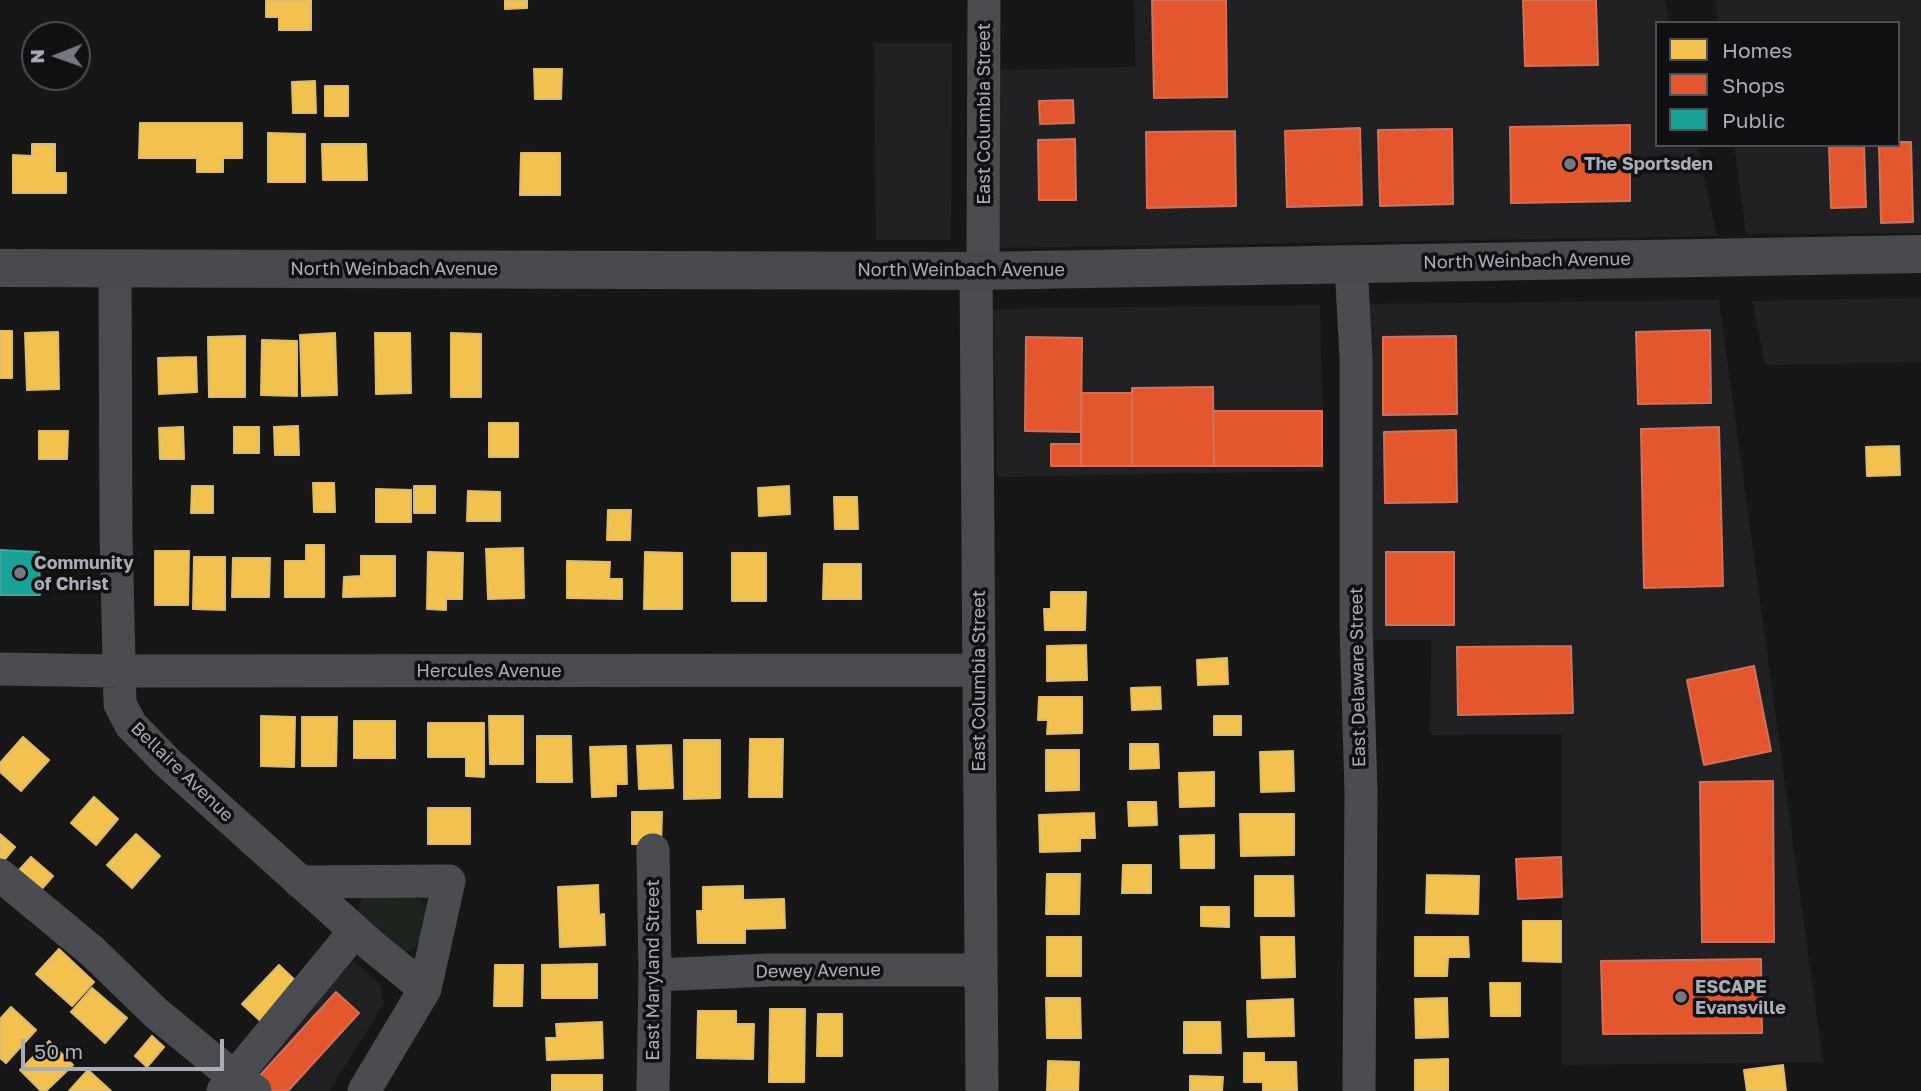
<!DOCTYPE html>
<html>
<head>
<meta charset="utf-8">
<style>
	body { margin:0 }
	#map { position:relative; width:1921px; height:1091px; overflow:hidden; background:#171717; font-family:"Golos Text",sans-serif }
	canvas { display:block }
	.legend { position:absolute; left:1655px; top:21px; width:245px; height:126px; box-sizing:border-box; background:#111113; border:2px solid #4d4f55; margin:0; padding:9px 12px; list-style:none; font-size:21px; color:#a8adb8 }
	.legend li { display:flex; align-items:center; gap:14px; height:35px }
	.legend b { width:35px; border:2px solid #4d4f55 }
	.north { position:absolute; left:21px; top:21px; width:70px; height:70px; box-sizing:border-box; background:#111113; border:2px solid #4d4f55; border-radius:50%; rotate:269deg; font-size:19px; font-weight:700; line-height:28px; text-align:center; color:#a8adb8 }
	.north::after { content:''; display:block; margin:auto; width:24px; height:32px; background:#757880; clip-path:polygon(50% 0,100% 100%,50% 72%,0 100%) }
	.scale { position:absolute; left:21px; top:1039px; width:203px; height:32px; box-sizing:border-box; border:4px solid #a8adb8; border-top:0; padding-left:9px; font-size:21px; line-height:24px; white-space:nowrap; color:#a8adb8; -webkit-text-stroke:5px #111113; paint-order:stroke }
</style>
</head>
<body>
<div id="map">
<canvas width="1921" height="1091"></canvas>
<ul class="legend">
<li><b style="height:19px;background:#f2c14e"></b>Homes</li>
<li><b style="height:19px;background:#e4572e"></b>Shops</li>
<li><b style="height:19px;background:#17a398"></b>Public</li>
</ul>
<div class="north">N</div>
<div class="scale">50 m</div>
</div>
<script>
const context = document.querySelector('canvas').getContext('2d');
context.lineJoin = 'round';
function fillPath(path, color) { context.fillStyle = color; context.fill(path, 'evenodd'); }
const shape = rows => new Path2D(rows.map(r => 'M' + r).join(''));
function trace(path, color, width, dash) { context.strokeStyle = color; context.lineWidth = width; context.lineCap = dash ? 'butt' : 'round'; context.setLineDash(dash || []); context.stroke(path); }
function write(font, color, halo, rows, align = 'center') {
  context.font = font + ' "Golos Text",sans-serif'; context.lineWidth = 7; context.setLineDash([]); context.textBaseline = 'middle'; context.strokeStyle = halo; context.fillStyle = color; for (const [text, x, y, turn = 0] of rows) {
    context.save(); context.translate(x, y); context.rotate((+turn || 0) * Math.PI / 180); context.textAlign = isNaN(turn) ? turn : align; if (halo) context.strokeText(text, 0, 0); context.fillText(text, 0, 0); context.restore();
  }
}
fillPath(shape([
	[1134,0,1665,0,1670,23,1657,23,1657,145,1697,145,1717,236,999,248,999,70,1135,67],
	[1715,0,1921,0,1921,233,1746,234,1734,145,1898,145,1898,23,1718,23],
	[874,43,952,43,951,240,876,240],
	[1921,298,1921,362,1765,365,1752,301],
	[1719,300,1823,1062,1562,1065,1562,734,1430,735,1431,640,1357,640,1353,304],
	[1320,305,1324,471,997,477,993,309],
	[339,950,380,984,384,1004,329,1091,217,1091]
]), '#212123');
fillPath(shape([
	[412,897,421,900,426,908,423,936,413,949,406,952,398,951,359,912,359,903,364,898]
]), '#1d241e');
const homes = shape([
	[266,0,311,0,311,30,279,30,279,17,266,17,266,0],
	[505,0,527,0,527,8,505,9,505,0],
	[77,46,81,46,81,78,41,79,41,77,77,77,77,46],
	[534,69,562,69,561,99,535,99,534,69],
	[315,81,316,113,293,113,292,82,315,81],
	[325,86,348,86,348,116,325,116,325,86],
	[140,123,242,123,242,158,223,158,223,172,197,172,197,158,139,158,140,123],
	[268,133,305,134,305,182,268,182,268,133],
	[32,144,55,144,55,173,66,173,66,193,13,193,13,155,32,156,32,144],
	[322,144,366,144,367,180,323,180,322,144],
	[521,153,560,153,560,195,520,195,521,153],
	[0,331,12,331,12,378,0,378,0,331],
	[58,332,59,389,27,390,25,333,58,332],
	[335,333,337,395,302,396,300,335,335,333],
	[375,333,410,333,411,393,376,394,375,333],
	[451,333,481,334,481,397,451,397,451,333],
	[245,336,245,397,209,397,208,337,245,336],
	[262,340,297,341,297,396,261,395,262,340],
	[196,357,197,392,159,394,158,358,196,357],
	[489,423,518,423,518,457,489,457,489,423],
	[298,426,299,455,275,455,274,427,298,426],
	[183,427,184,459,160,459,159,428,183,427],
	[234,427,259,427,259,453,234,453,234,427],
	[39,431,68,431,67,459,39,459,39,431],
	[1899,446,1900,475,1867,476,1866,447,1899,446],
	[313,483,334,483,335,512,314,512,313,483],
	[192,486,213,486,213,513,191,513,192,486],
	[414,486,435,486,435,513,414,513,414,486],
	[789,486,790,514,759,516,758,488,789,486],
	[376,489,411,490,411,522,376,522,376,489],
	[468,491,500,492,500,521,467,521,468,491],
	[834,497,857,497,858,529,835,529,834,497],
	[608,510,631,510,630,540,607,540,608,510],
	[306,545,324,545,324,597,285,597,285,561,306,561,306,545],
	[523,548,524,598,488,599,486,549,523,548],
	[155,551,189,551,188,605,155,605,155,551],
	[428,552,463,553,462,599,446,599,446,610,427,609,428,552],
	[645,552,682,553,682,609,644,609,645,552],
	[732,553,766,553,766,601,732,601,732,553],
	[361,556,395,556,395,596,343,597,344,577,361,576,361,556],
	[194,557,225,557,225,610,193,609,194,557],
	[233,558,270,558,269,597,232,597,233,558],
	[567,561,610,562,609,579,622,579,622,599,567,598,567,561],
	[824,564,861,564,861,599,823,599,824,564],
	[1051,592,1086,592,1085,630,1045,630,1044,609,1051,609,1051,592],
	[1086,645,1087,680,1047,681,1047,646,1086,645],
	[1227,658,1228,684,1198,685,1197,660,1227,658],
	[1160,687,1161,709,1132,710,1131,688,1160,687],
	[1039,697,1082,697,1082,733,1047,734,1048,720,1038,720,1039,697],
	[261,716,295,717,294,767,261,766,261,716],
	[489,716,523,716,523,764,490,764,489,716],
	[1214,716,1241,716,1241,735,1214,735,1214,716],
	[302,717,337,717,336,766,302,766,302,717],
	[354,721,395,721,395,758,354,758,354,721],
	[428,723,484,723,484,777,466,776,466,757,428,757,428,723],
	[537,736,571,736,572,782,537,782,537,736],
	[23,737,49,760,21,791,0,772,0,763,23,737],
	[750,739,783,739,782,797,749,797,750,739],
	[684,740,720,740,720,798,684,799,684,740],
	[1130,744,1158,744,1159,768,1130,769,1130,744],
	[671,745,673,788,639,789,637,746,671,745],
	[626,746,627,784,616,784,616,796,592,797,590,747,626,746],
	[1046,750,1079,750,1079,790,1046,791,1046,750],
	[1293,751,1294,791,1261,792,1260,752,1293,751],
	[1214,772,1214,806,1180,807,1179,773,1214,772],
	[94,797,118,819,96,845,71,823,94,797],
	[1128,802,1156,802,1157,825,1129,826,1128,802],
	[428,808,470,808,470,844,428,844,428,808],
	[632,812,662,812,661,845,632,844,632,812],
	[1094,813,1095,838,1080,838,1080,851,1040,852,1039,815,1094,813],
	[1240,814,1294,814,1294,855,1241,856,1240,814],
	[0,834,15,847,0,865,0,834],
	[136,834,160,856,132,888,107,865,136,834],
	[1214,835,1214,868,1181,868,1180,836,1214,835],
	[31,857,53,876,33,899,11,879,31,857],
	[1123,865,1151,865,1151,893,1122,893,1123,865],
	[1047,874,1080,874,1079,914,1046,914,1047,874],
	[1427,875,1479,876,1478,914,1426,913,1427,875],
	[1255,876,1293,876,1294,916,1255,916,1255,876],
	[598,885,599,915,604,914,605,945,560,947,558,887,598,885],
	[743,886,743,900,784,899,785,928,745,929,745,943,698,943,697,911,703,911,703,887,743,886],
	[1201,907,1229,907,1229,927,1201,926,1201,907],
	[1523,921,1561,921,1561,962,1523,961,1523,921],
	[1047,937,1081,937,1081,976,1047,976,1047,937],
	[1261,937,1294,937,1295,977,1262,978,1261,937],
	[1415,937,1468,937,1469,957,1448,957,1447,976,1415,976,1415,937],
	[59,949,94,982,72,1006,36,974,59,949],
	[597,964,597,998,542,998,542,965,597,964],
	[279,965,302,987,266,1026,242,1004,279,965],
	[495,965,523,965,522,1006,494,1006,495,965],
	[1490,983,1520,983,1520,1016,1491,1016,1490,983],
	[92,988,127,1018,105,1043,71,1012,92,988],
	[1046,998,1080,998,1081,1038,1047,1038,1046,998],
	[1447,998,1448,1037,1416,1038,1415,999,1447,998],
	[1293,999,1294,1036,1248,1037,1247,1001,1293,999],
	[11,1007,36,1030,6,1063,0,1058,0,1019,11,1007],
	[770,1009,805,1009,804,1082,769,1082,770,1009],
	[698,1011,736,1011,736,1024,754,1024,753,1059,697,1058,698,1011],
	[818,1014,842,1014,842,1056,817,1056,818,1014],
	[602,1022,603,1058,547,1060,546,1038,557,1038,556,1024,602,1022],
	[1184,1022,1220,1022,1221,1053,1184,1053,1184,1022],
	[152,1036,164,1047,147,1067,135,1056,152,1036],
	[49,1041,73,1065,46,1091,41,1091,20,1070,49,1041],
	[1244,1053,1264,1053,1264,1062,1296,1062,1297,1091,1263,1091,1263,1082,1244,1082,1244,1053],
	[1448,1059,1448,1091,1415,1091,1415,1060,1448,1059],
	[1048,1061,1079,1062,1078,1091,1047,1091,1048,1061],
	[1783,1065,1786,1091,1747,1091,1744,1070,1783,1065],
	[88,1070,111,1091,69,1091,88,1070],
	[552,1075,602,1075,602,1091,552,1091,552,1075],
	[1190,1076,1223,1077,1222,1091,1190,1091,1190,1076]
]);
fillPath(homes, '#f2c14e');
trace(homes, '#dcbb6e', 2);
const shops = shape([
	[1152,0,1226,0,1227,97,1154,98,1152,0],
	[1523,0,1596,0,1598,65,1525,66,1523,0],
	[1073,100,1074,123,1040,124,1039,101,1073,100],
	[1630,125,1630,201,1511,203,1510,127,1630,125],
	[1360,128,1362,205,1287,207,1285,131,1360,128],
	[1452,129,1453,204,1380,206,1378,130,1452,129],
	[1235,131,1236,206,1147,208,1146,132,1235,131],
	[1075,139,1076,200,1039,200,1038,140,1075,139],
	[1898,142,1911,142,1913,222,1881,223,1879,145,1898,145,1898,142],
	[1864,145,1866,207,1831,208,1829,146,1864,145],
	[1710,330,1711,403,1638,404,1636,332,1710,330],
	[1456,336,1457,414,1383,415,1383,337,1456,336],
	[1026,337,1082,338,1081,432,1025,431,1026,337],
	[1213,387,1214,466,1132,466,1132,388,1213,387],
	[1081,393,1132,393,1132,466,1081,466,1081,393],
	[1213,411,1322,411,1322,466,1214,466,1213,411],
	[1719,427,1723,586,1644,588,1641,429,1719,427],
	[1456,430,1457,502,1385,503,1384,432,1456,430],
	[1051,444,1081,444,1081,466,1051,466,1051,444],
	[1386,552,1454,552,1454,625,1386,625,1386,552],
	[1571,646,1573,713,1458,715,1457,647,1571,646],
	[1754,666,1771,751,1704,765,1687,680,1754,666],
	[1773,781,1774,942,1702,942,1700,782,1773,781],
	[1561,857,1562,897,1518,899,1516,859,1561,857],
	[1761,959,1762,1033,1603,1034,1601,961,1761,959],
	[336,992,359,1013,288,1091,261,1091,253,1083,336,992]
]);
fillPath(shops, '#e4572e');
trace(shops, '#d27157', 2);
const public = shape([
	[0,550,39,552,40,595,0,595,0,550]
]);
fillPath(public, '#17a398');
trace(public, '#42a6a2', 2);
trace(shape([
	[1351,264,1356,358,1356,624,1361,792,1359,1091],
	[115,268,116,535,120,704,131,725,167,762,371,945,425,989,364,1091],
	[976,271,982,1091],
	[983,271,984,0],
	[0,669,118,671,979,670],
	[653,850,655,975,653,1091],
	[0,875,93,952,156,1013,234,1077,255,1091],
	[300,882,449,881,425,989],
	[655,975,771,970,980,970],
	[223,1091,355,931]
]), '#4b4c50', 33);
trace(shape([
	[0,268,976,271,1921,254]
]), '#4a4a4e', 38);
for (const [x, y, r, color] of [
	[1570,164,7,"#757880"],
	[20,573,7,"#757880"],
	[1681,997,7,"#757880"]
]) { const dot = new Path2D(); dot.arc(x, y, r, 0, 2 * Math.PI); context.fillStyle = color; context.fill(dot); trace(dot, '#111113', 2.5); }
write('18px', '#a8adb8', '#111113', [
	["East Columbia Street",984,114,-90],
	["North Weinbach Avenue",1527,261,-1],
	["North Weinbach Avenue",394,269],
	["North Weinbach Avenue",961,270],
	["Hercules Avenue",489,671],
	["East Delaware Street",1358,677,-91],
	["East Columbia Street",979,681,-90],
	["Bellaire Avenue",182,772,44],
	["East Maryland Street",653,970,-90],
	["Dewey Avenue",818,971,-1]
]);
write('bold 18px', '#a8adb8', '#111113', [
	["The Sportsden",1584,164],
	["Community",34,563],
	["of Christ",34,584],
	["ESCAPE",1695,987],
	["Evansville",1695,1008]
], 'left');
</script>
</body>
</html>
